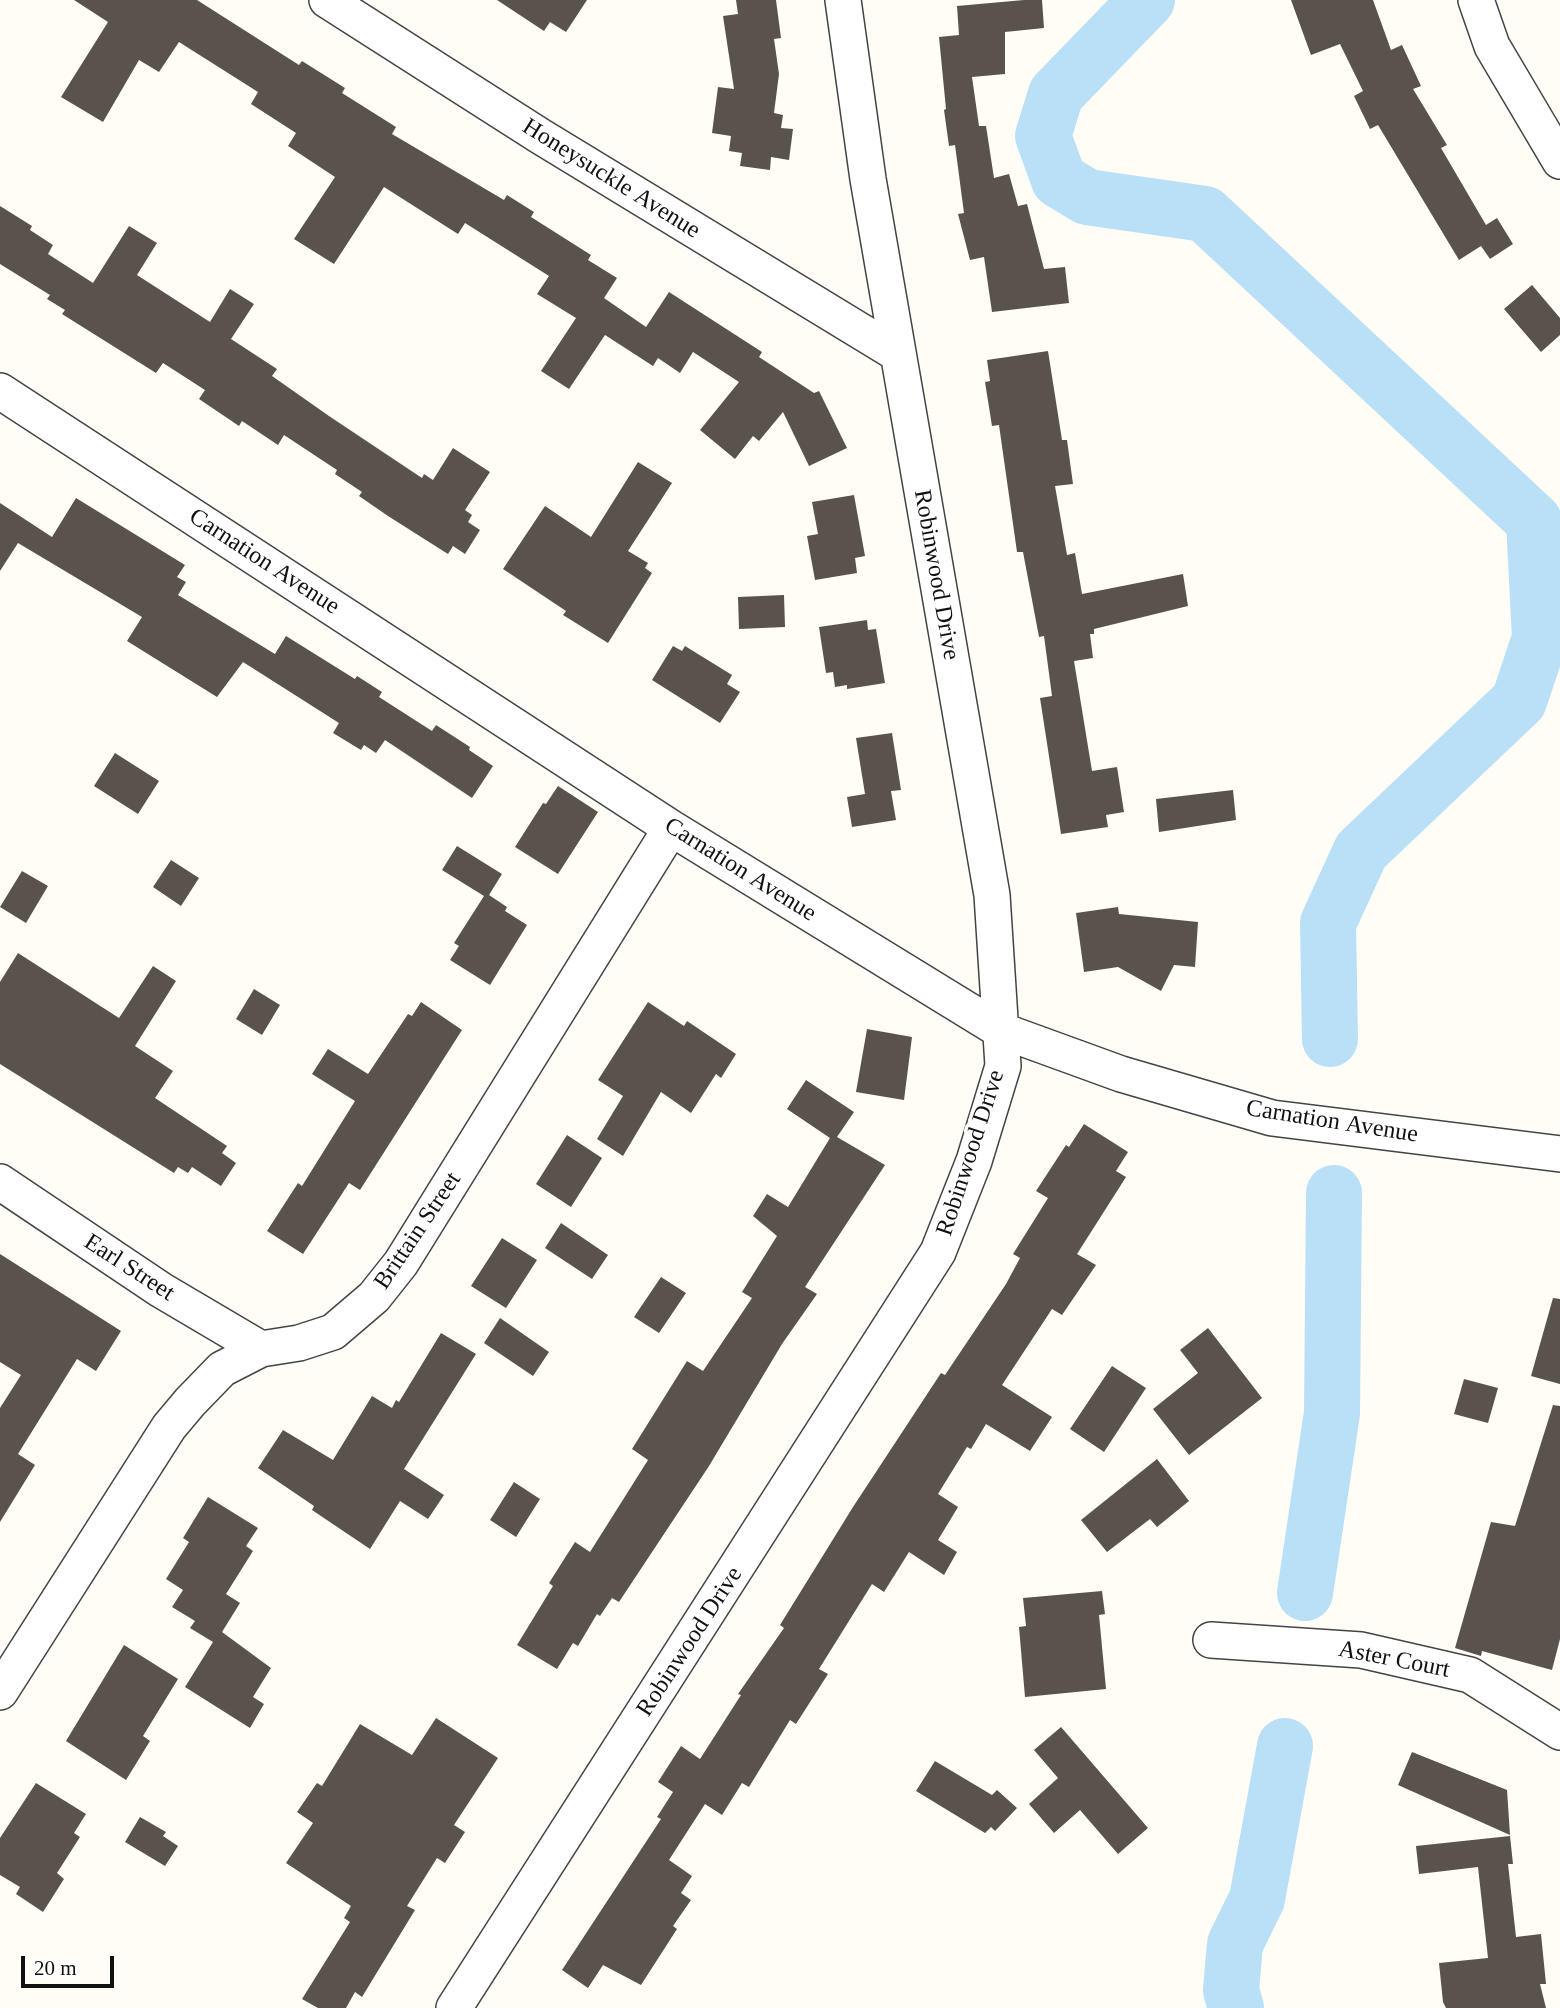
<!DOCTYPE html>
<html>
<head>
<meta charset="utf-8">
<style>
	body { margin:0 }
	#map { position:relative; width:1560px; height:2008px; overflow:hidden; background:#fffdf5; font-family:Georgia,serif }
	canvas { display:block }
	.scale { position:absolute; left:21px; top:1956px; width:93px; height:32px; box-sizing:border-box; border:4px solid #111; border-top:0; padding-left:9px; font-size:21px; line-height:24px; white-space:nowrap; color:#111; -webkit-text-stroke:5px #fff; paint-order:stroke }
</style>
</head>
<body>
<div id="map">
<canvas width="1560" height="2008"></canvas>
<div class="scale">20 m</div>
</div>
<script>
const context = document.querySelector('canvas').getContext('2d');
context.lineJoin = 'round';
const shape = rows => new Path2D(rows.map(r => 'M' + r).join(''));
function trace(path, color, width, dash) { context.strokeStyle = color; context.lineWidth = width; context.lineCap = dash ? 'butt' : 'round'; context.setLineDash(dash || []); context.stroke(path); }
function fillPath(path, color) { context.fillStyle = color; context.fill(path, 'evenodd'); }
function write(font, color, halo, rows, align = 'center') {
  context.font = font + ' Georgia,serif'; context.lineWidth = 7; context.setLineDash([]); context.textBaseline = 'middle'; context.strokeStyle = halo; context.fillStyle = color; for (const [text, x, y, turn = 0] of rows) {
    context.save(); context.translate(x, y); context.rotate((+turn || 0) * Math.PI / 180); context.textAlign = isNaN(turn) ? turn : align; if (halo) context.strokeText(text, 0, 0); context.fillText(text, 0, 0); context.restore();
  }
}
trace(shape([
	[1147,0,1056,94,1043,136,1059,180,1087,197,1205,214,1534,521,1540,638,1519,701,1361,851,1328,923,1330,1039],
	[1305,1593,1332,1413,1334,1193],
	[1236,2008,1231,1990,1235,1944,1257,1899,1285,1746]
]), '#b9e0f7', 56);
fillPath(shape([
	[74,0,197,0,299,65,302,61,345,88,342,93,396,127,392,134,504,200,507,195,534,212,531,217,591,255,588,260,617,278,604,298,646,327,669,292,762,352,759,357,814,393,819,391,847,448,809,466,783,412,759,441,753,436,735,459,700,430,739,382,693,352,680,373,658,358,653,366,605,335,569,389,541,371,576,318,537,294,549,276,465,223,458,234,384,187,334,264,294,239,335,177,288,146,296,133,251,104,258,92,179,42,159,72,139,60,103,122,61,97,108,22],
	[497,0,587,0,566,32,550,22,544,31],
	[736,0,776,0,781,38,774,39,779,74,774,113,783,115,781,128,793,129,789,160,771,157,770,170,740,166,742,153,729,151,731,136,712,133,718,87,734,89,723,16,738,14],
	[1024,0,1042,0,1044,28,1005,32,1005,74,972,77,979,126,986,126,994,178,1009,174,1018,206,1027,204,1044,269,1065,267,1069,303,992,312,984,257,970,260,958,214,964,213,955,145,949,146,944,110,946,109,939,37,959,35,957,6],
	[1291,0,1373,0,1391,50,1402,45,1421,86,1413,89,1447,145,1441,148,1486,225,1497,218,1513,244,1490,259,1481,246,1459,260,1378,125,1370,129,1354,96,1363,91,1340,44,1311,55],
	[0,206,32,226,30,230,53,245,48,254,93,283,129,226,157,243,137,275,210,322,230,289,254,304,231,339,277,369,272,376,329,416,422,478,424,474,433,480,453,448,490,472,465,510,472,515,468,522,480,530,465,554,453,546,448,554,388,516,359,496,362,492,335,474,337,470,284,435,278,445,242,421,239,426,199,399,205,390,163,363,156,373,62,314,65,310,47,299,50,295,0,264],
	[1532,285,1560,318,1560,335,1541,352,1504,309],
	[1048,351,1062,440,1067,440,1073,484,1055,486,1067,555,1075,553,1082,594,1183,574,1188,606,1094,629,1094,634,1090,634,1093,658,1074,661,1092,771,1117,767,1124,812,1106,815,1108,827,1061,834,1040,698,1052,696,1044,636,1039,637,1023,552,1017,552,999,425,992,426,985,382,990,381,987,360],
	[638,462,672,483,628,551,648,563,645,568,652,573,608,643,563,615,566,611,503,569,545,506,591,537],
	[854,495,865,556,855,558,857,573,815,580,807,536,818,534,812,502],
	[76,498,185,565,177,577,186,582,178,595,275,654,286,636,355,679,357,676,382,692,379,697,432,731,436,725,470,747,469,750,493,766,472,798,385,740,376,753,364,745,361,750,333,733,339,723,243,662,217,697,127,641,142,617,18,543,0,571,0,503,52,537],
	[784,595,785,627,739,629,738,597],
	[867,620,868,630,876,629,885,683,847,689,847,685,835,687,833,672,826,673,819,627],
	[673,646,682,651,685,646,732,675,727,684,740,692,720,723,652,680],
	[892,733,901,790,891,791,896,820,852,827,847,797,865,794,856,738],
	[115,753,159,781,138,814,94,786],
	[558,786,598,812,558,874,515,847,543,803,546,804],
	[1233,790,1236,820,1159,832,1156,799],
	[457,846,502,874,489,895,507,907,505,911,527,925,490,985,450,960,459,946,454,943,484,896,442,870],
	[171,860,199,878,181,906,153,887],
	[22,871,48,886,26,923,0,907],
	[1118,907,1119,914,1198,922,1195,967,1174,965,1161,991,1118,967,1084,972,1076,913],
	[18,953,119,1018,153,966,176,981,135,1046,173,1071,155,1098,227,1146,222,1153,236,1163,221,1186,192,1167,188,1173,178,1167,174,1173,0,1064,0,982],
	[254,989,280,1005,262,1035,236,1019],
	[421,1002,462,1030,360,1190,349,1183,303,1254,267,1231,298,1183,302,1186,355,1101,312,1074,328,1049,368,1074,408,1014,412,1016],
	[648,1002,684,1026,687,1021,736,1054,721,1078,716,1074,691,1113,661,1092,623,1156,597,1139,623,1096,598,1080],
	[867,1029,912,1037,904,1100,856,1092],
	[806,1080,854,1112,837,1137,885,1165,805,1287,817,1294,782,1344,709,1466,619,1602,612,1598,600,1616,597,1614,578,1646,573,1643,557,1669,517,1645,553,1586,549,1583,575,1542,590,1552,648,1460,632,1449,687,1361,703,1371,752,1298,742,1292,777,1236,753,1216,767,1194,788,1207,830,1138,787,1109],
	[1084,1124,1128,1152,1116,1171,1126,1177,1077,1254,1096,1265,1062,1315,1052,1309,1002,1385,1052,1417,1030,1451,986,1424,971,1449,967,1447,938,1494,958,1507,938,1540,957,1552,944,1575,909,1552,884,1592,872,1584,819,1669,828,1674,796,1724,790,1720,749,1787,742,1783,722,1815,705,1804,669,1860,692,1876,681,1893,691,1900,673,1926,677,1929,641,1985,603,1965,588,1988,562,1970,661,1819,657,1817,673,1792,658,1782,681,1746,700,1759,741,1695,738,1694,784,1628,780,1625,853,1507,941,1373,945,1375,1006,1284,1020,1258,1013,1254,1048,1198,1036,1191,1066,1145,1069,1147],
	[567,1135,602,1158,571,1207,536,1184],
	[561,1223,608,1255,592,1279,545,1248],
	[502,1238,537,1260,506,1308,471,1286],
	[0,1254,121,1331,96,1371,77,1359,18,1454,35,1465,0,1522,0,1408,21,1375,0,1362],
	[661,1277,686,1293,659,1333,634,1317],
	[1553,1298,1560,1299,1560,1384,1531,1376],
	[500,1318,549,1352,533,1376,484,1343],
	[1208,1328,1262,1398,1189,1455,1153,1409,1198,1373,1180,1350],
	[441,1333,476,1354,404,1469,444,1495,428,1519,400,1501,370,1549,312,1510,314,1506,258,1468,283,1430,333,1460,372,1396,392,1408,396,1400,399,1402],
	[1112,1366,1146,1388,1104,1452,1070,1429],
	[1464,1379,1498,1388,1488,1423,1454,1414],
	[1553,1405,1560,1406,1560,1639,1552,1670,1482,1651,1481,1656,1455,1648,1491,1522,1515,1526],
	[1157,1459,1189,1501,1157,1527,1150,1519,1107,1552,1081,1520],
	[514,1482,540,1499,516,1537,490,1520],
	[208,1497,258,1528,246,1546,253,1551,226,1594,240,1603,222,1632,271,1668,253,1697,264,1704,250,1728,185,1687,213,1642,190,1628,195,1621,172,1607,183,1590,166,1579,189,1542,183,1538],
	[1102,1591,1105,1614,1099,1615,1106,1689,1025,1697,1019,1627,1026,1626,1023,1598],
	[124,1645,178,1679,143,1736,150,1741,126,1780,66,1741],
	[436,1718,498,1758,454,1825,465,1832,445,1863,437,1858,407,1906,415,1910,362,1997,355,1992,346,2008,318,2008,302,1999,350,1922,344,1918,351,1906,286,1863,313,1823,297,1812,317,1783,322,1786,360,1724,412,1755],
	[1061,1727,1148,1828,1118,1854,1080,1810,1054,1833,1029,1804,1058,1778,1034,1750],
	[1412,1752,1507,1790,1510,1835,1398,1785],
	[935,1761,992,1795,997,1790,1017,1808,995,1831,991,1827,985,1833,916,1791],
	[36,1783,86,1814,74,1833,80,1837,57,1873,64,1879,43,1912,16,1894,20,1887,0,1875,0,1838],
	[140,1817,166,1832,163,1836,178,1846,165,1866,125,1842],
	[1510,1836,1513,1864,1508,1864,1516,1937,1541,1934,1546,1984,1540,1984,1546,2008,1446,2008,1443,2002,1439,1963,1488,1958,1478,1867,1419,1874,1416,1846]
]), '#5a524d');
const minor = shape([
	[327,0,540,136,898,354],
	[1476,0,1492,46,1560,161],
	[0,391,671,828,1000,1030,1121,1074,1272,1118,1560,1154],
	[0,1182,161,1290,261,1349],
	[1211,1640,1361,1650,1470,1675,1560,1732],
	[0,1692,169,1427,190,1402,222,1369,261,1349,299,1343,333,1332,374,1297,401,1263,671,828],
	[454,2008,938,1252,974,1161,1003,1066,992,895,868,179,843,0]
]);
trace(minor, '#444', 38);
trace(minor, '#fff', 35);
write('24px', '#111', '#fff', [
	["Honeysuckle Avenue",611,179,32],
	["Carnation Avenue",264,562,33],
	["Robinwood Drive",936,575,80],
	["Carnation Avenue",740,870,32],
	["Carnation Avenue",1332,1122,9],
	["Robinwood Drive",971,1153,-72],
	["Brittain Street",418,1231,-56],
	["Earl Street",129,1268,33],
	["Robinwood Drive",690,1642,-57],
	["Aster Court",1394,1660,11]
]);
</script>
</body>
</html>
